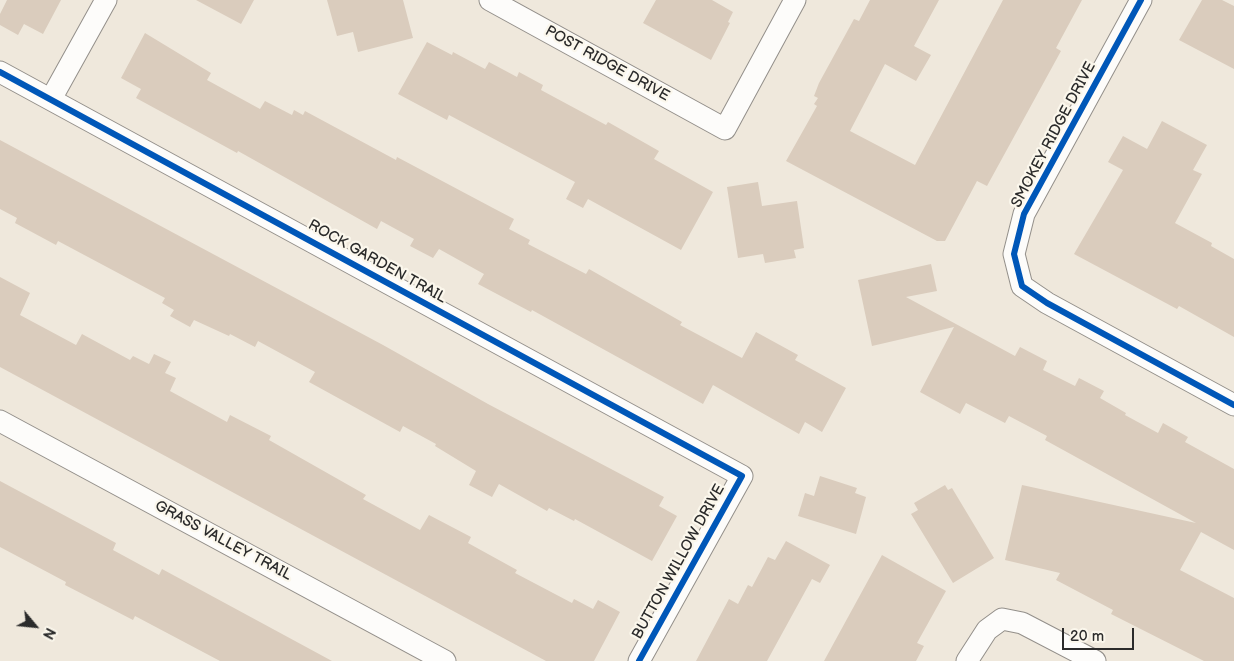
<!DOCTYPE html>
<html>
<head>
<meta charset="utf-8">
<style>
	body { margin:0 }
	#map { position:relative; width:1234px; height:661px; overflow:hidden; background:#efe8dc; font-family:"Balsamiq Sans",sans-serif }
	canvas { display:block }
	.north { position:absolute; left:10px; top:601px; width:50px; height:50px; -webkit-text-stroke:4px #fbf7ec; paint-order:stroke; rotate:118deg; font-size:14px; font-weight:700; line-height:20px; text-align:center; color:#2b2b2b }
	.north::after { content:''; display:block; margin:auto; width:18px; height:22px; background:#2b2b2b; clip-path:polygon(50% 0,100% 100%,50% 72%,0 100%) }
	.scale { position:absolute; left:1062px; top:628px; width:72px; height:22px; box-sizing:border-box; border:2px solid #2b2b2b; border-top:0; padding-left:6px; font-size:15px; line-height:18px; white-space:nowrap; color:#2b2b2b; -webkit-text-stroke:4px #fbf7ec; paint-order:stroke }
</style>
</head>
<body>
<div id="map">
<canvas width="1234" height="661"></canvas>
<div class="north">N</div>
<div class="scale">20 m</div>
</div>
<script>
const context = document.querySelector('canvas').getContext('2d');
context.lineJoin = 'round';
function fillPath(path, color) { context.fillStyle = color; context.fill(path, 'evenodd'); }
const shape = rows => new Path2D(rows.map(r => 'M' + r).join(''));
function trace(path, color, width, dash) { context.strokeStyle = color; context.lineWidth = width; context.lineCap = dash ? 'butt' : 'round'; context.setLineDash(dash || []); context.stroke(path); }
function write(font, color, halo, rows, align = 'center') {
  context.font = font + ' "Balsamiq Sans",sans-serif'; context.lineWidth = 4.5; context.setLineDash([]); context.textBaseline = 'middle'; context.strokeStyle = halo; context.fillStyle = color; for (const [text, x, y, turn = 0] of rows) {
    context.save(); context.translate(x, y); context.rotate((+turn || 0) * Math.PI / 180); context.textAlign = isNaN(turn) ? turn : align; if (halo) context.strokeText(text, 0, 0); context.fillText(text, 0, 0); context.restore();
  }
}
fillPath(shape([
	[7,0,61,0,43,34,24,24,18,35,0,25,0,14],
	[196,0,254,0,241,24],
	[327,0,403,0,413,38,358,52,353,32,337,36],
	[656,0,712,0,733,12,728,22,730,23,711,60,643,23],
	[870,0,939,0,914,46,931,55,916,81,885,64,850,131,915,165,1003,0,1082,0,1056,48,1061,51,987,186,977,181,945,241,937,241,786,161,817,106,814,104,818,98,814,96,819,83,854,19,859,21],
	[1202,0,1222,0,1234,6,1234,69,1179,40],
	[145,33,211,73,207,80,260,109,265,101,292,115,294,110,303,115,305,111,396,160,397,157,493,208,514,219,509,229,530,240,528,244,586,274,589,269,682,322,680,325,742,358,756,332,798,355,795,360,846,388,822,432,805,422,799,434,713,385,703,404,532,310,531,312,478,284,484,274,439,249,433,258,410,246,414,239,381,221,377,229,238,151,237,153,136,98,141,89,121,78],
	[427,42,452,55,453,52,485,69,489,62,517,77,519,72,543,85,541,90,606,125,608,122,659,151,654,159,713,192,681,250,588,199,583,208,566,199,575,182,449,115,447,120,398,94],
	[1162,121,1207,145,1193,170,1202,174,1175,223,1212,243,1211,246,1234,259,1234,337,1179,306,1177,309,1074,254,1123,170,1108,162,1123,136,1147,149],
	[0,140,383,345,488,404,664,497,659,506,677,516,652,561,575,519,574,521,549,508,547,511,499,484,492,497,469,485,476,471,435,446,436,444,403,426,400,432,309,382,315,372,258,341,255,347,230,334,229,336,194,320,190,327,170,316,174,310,162,303,165,298,58,241,56,245,15,223,17,218,0,209],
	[758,182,762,206,797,201,804,248,794,250,796,258,765,263,763,254,738,258,727,187],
	[931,264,937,291,906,297,1015,356,1020,347,1047,361,1043,370,1075,386,1079,378,1104,391,1100,398,1126,413,1125,415,1158,433,1163,423,1188,437,1185,442,1234,469,1234,550,1201,532,1180,570,1234,598,1234,661,1204,661,1111,614,1113,610,1056,580,1060,573,1005,560,1022,485,1196,523,1045,440,1047,436,1009,416,1005,423,966,403,960,414,920,392,954,327,872,346,858,280],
	[0,277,30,293,20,315,76,345,82,334,130,360,133,356,149,364,154,354,171,362,165,373,176,378,170,391,227,422,230,415,271,436,269,440,366,495,363,499,420,530,429,515,471,537,468,543,517,570,515,573,572,603,574,599,593,609,598,600,620,612,594,661,546,661,0,367],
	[820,476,857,488,855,493,866,497,856,534,798,516,805,493,814,496],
	[0,481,116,543,113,550,159,575,162,569,332,661,220,661,135,616,133,620,65,585,66,582,0,547],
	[945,485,948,490,952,488,994,558,953,583,911,514,918,510,914,503],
	[786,541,830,565,820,583,812,579,767,661,696,661,729,599,738,604,748,585,752,587,768,557,775,560],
	[882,555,946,591,917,643,924,646,916,661,824,661]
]), '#daccbd');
const minor = shape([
	[490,0,725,129,795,0],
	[1141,0,1024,214,1014,254,1022,286,1047,303,1234,405],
	[0,72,742,476,639,661],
	[51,99,106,0],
	[0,421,445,661],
	[967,661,987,630,1002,619,1022,623,1095,661]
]);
trace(minor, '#938f8a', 23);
trace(minor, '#fdfcfa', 21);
trace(shape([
	[1141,0,1024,214,1014,254,1022,286,1047,303,1234,405],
	[0,72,742,476,639,661]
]), '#0057b8', 6);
write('15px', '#2b2b2b', '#fbf7ec', [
	["POST RIDGE DRIVE",607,64,29],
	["SMOKEY RIDGE DRIVE",1054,135,-62],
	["ROCK GARDEN TRAIL",377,262,29],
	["GRASS VALLEY TRAIL",223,541,28],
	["BUTTON WILLOW DRIVE",679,562,-61]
]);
</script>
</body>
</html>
